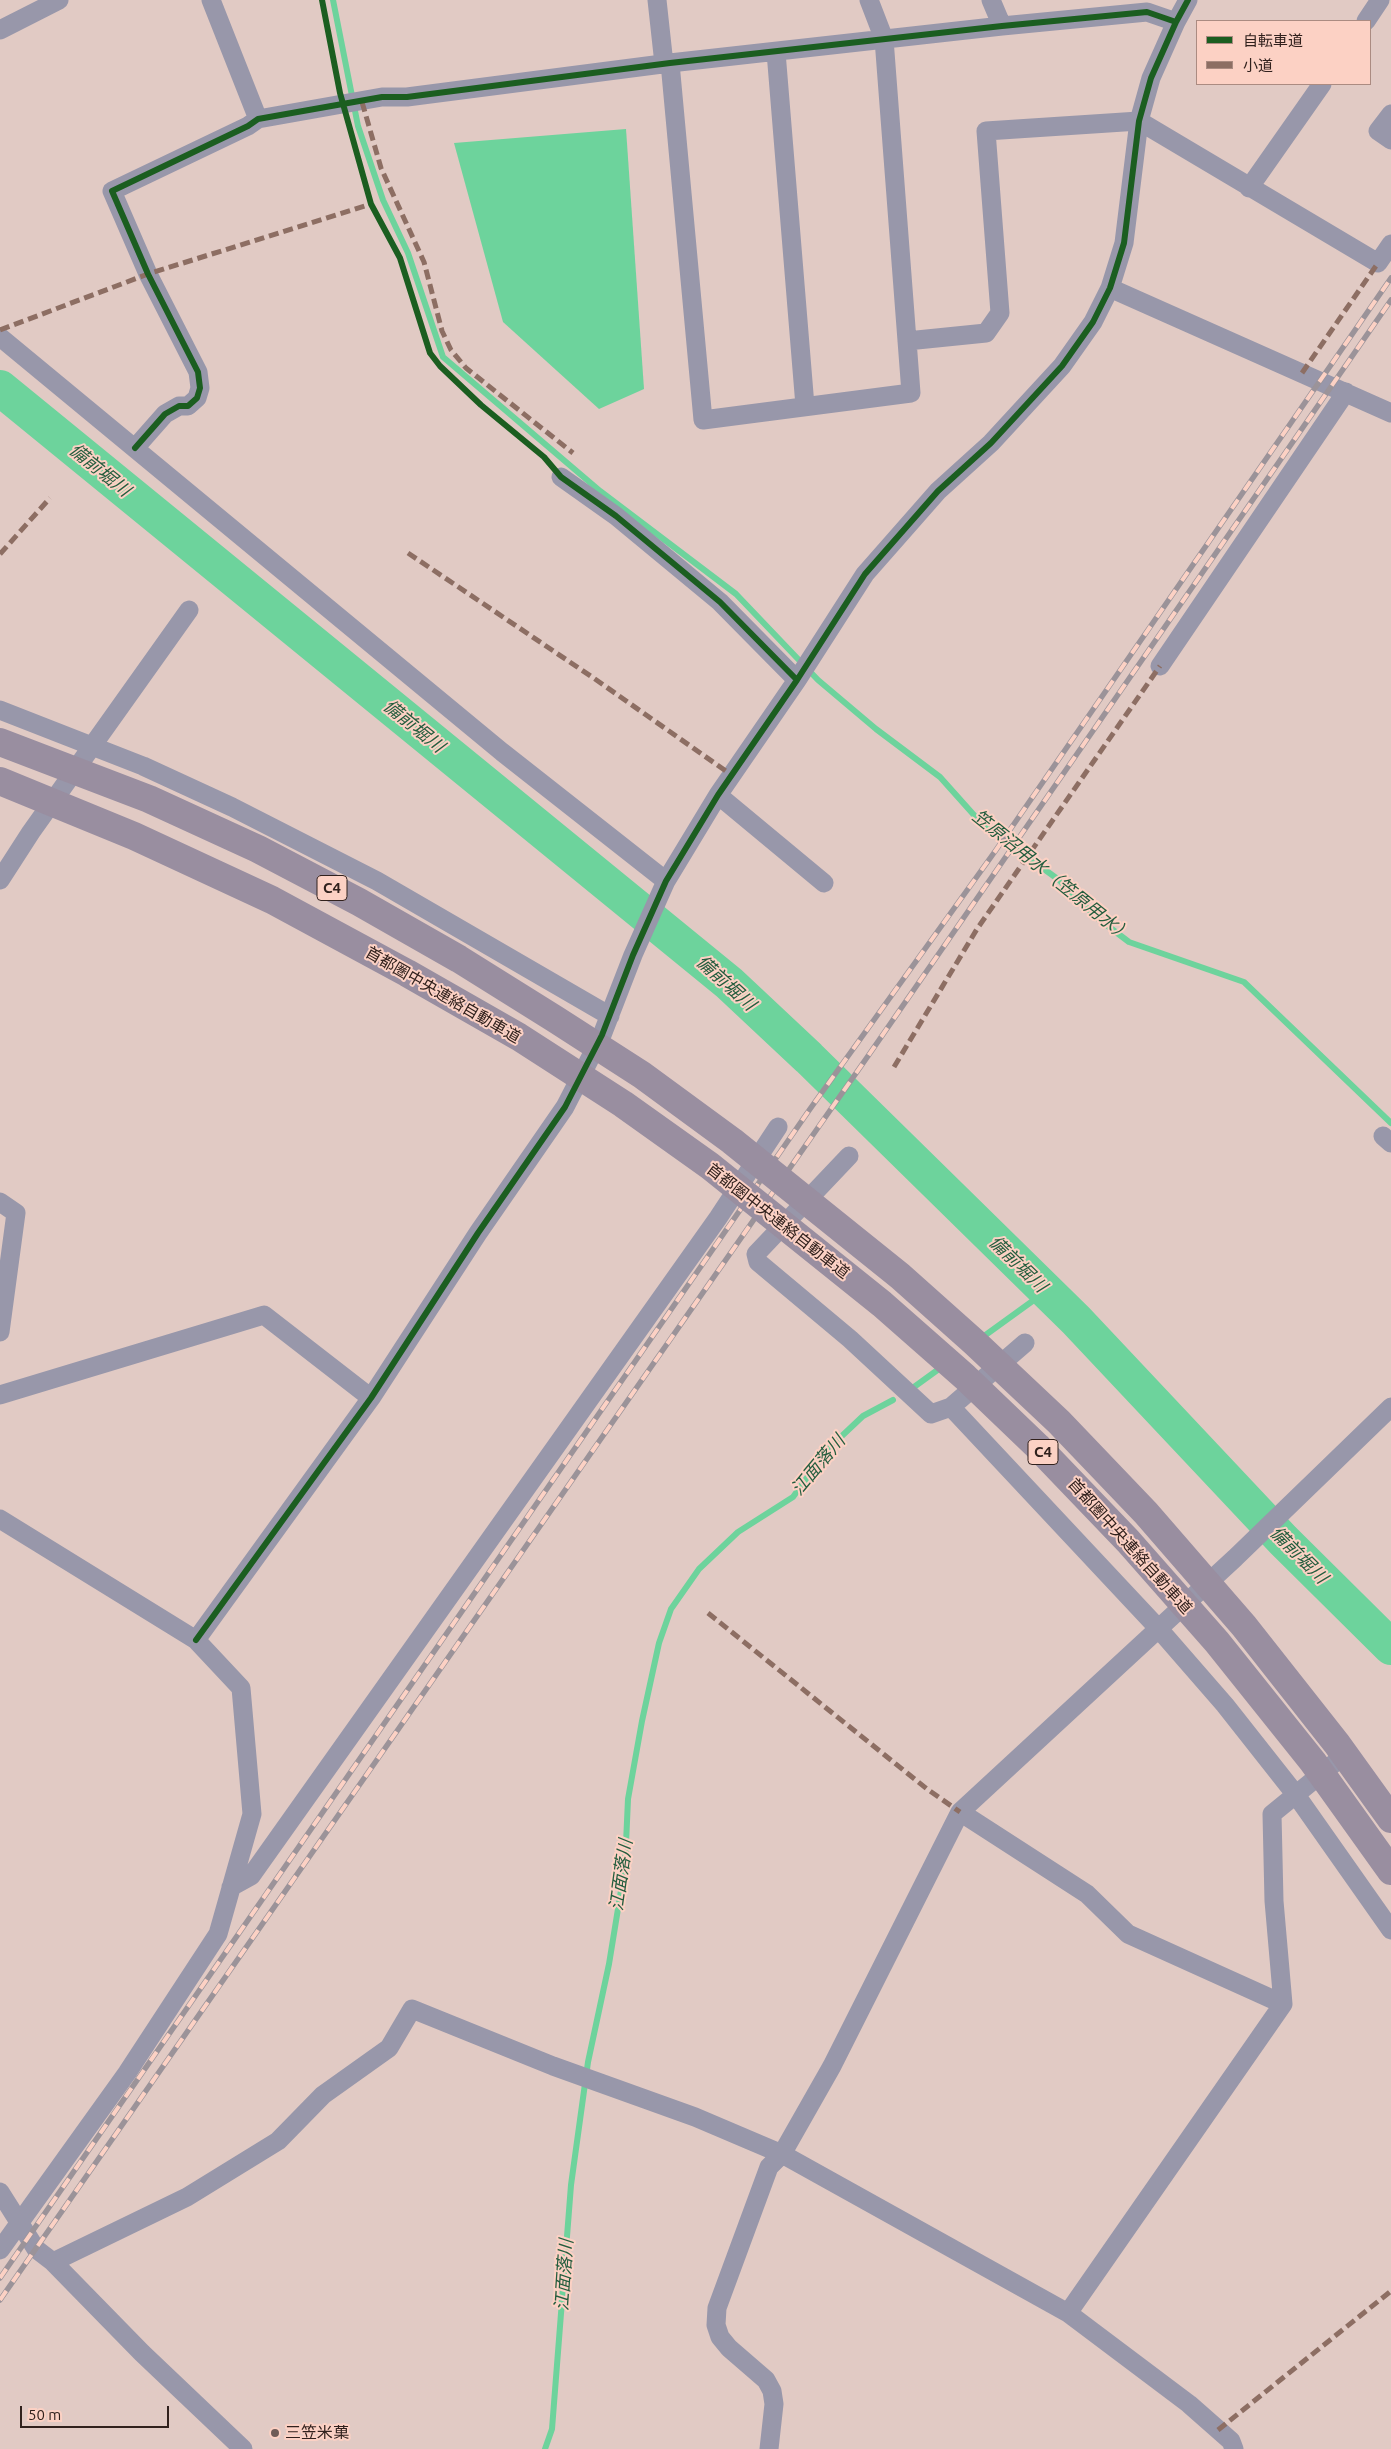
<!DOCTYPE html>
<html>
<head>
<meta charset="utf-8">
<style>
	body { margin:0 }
	#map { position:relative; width:1391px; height:2449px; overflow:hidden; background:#e1cac4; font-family:Ubuntu,"Noto Sans JP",sans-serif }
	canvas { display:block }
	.legend { position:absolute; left:1196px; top:20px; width:175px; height:65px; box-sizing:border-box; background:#fcd1c4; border:1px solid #ab8b81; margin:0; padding:6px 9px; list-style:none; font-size:15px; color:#31211d }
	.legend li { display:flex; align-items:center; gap:10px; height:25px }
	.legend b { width:25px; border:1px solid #ab8b81 }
	.scale { position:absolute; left:20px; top:2406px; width:149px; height:22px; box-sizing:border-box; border:2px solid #31211d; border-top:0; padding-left:6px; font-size:15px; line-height:18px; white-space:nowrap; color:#31211d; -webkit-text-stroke:4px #fcd1c4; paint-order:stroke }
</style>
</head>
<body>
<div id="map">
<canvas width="1391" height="2449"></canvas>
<ul class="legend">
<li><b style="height:6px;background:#1b5e20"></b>自転車道</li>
<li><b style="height:6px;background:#8d6e63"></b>小道</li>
</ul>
<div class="scale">50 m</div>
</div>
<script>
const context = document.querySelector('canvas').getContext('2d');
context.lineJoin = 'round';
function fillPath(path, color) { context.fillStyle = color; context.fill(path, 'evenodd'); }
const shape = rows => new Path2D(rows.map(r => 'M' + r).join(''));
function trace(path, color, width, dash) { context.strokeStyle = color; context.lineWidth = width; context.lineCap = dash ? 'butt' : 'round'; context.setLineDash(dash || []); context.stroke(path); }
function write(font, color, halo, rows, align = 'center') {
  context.font = font + ' Ubuntu,"Noto Sans JP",sans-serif'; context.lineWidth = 4; context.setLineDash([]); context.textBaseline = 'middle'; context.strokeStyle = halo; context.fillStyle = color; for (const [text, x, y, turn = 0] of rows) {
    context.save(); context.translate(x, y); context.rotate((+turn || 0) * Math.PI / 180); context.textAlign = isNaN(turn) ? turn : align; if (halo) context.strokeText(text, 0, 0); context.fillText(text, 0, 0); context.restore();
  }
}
fillPath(shape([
	[626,129,644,389,599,409,503,322,454,143]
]), '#6dd39c');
trace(shape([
	[333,0,358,126,383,200,408,253,443,357,600,491,736,594,818,680,876,729,940,777,982,824,1059,880,1096,917,1129,942,1244,982,1391,1123],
	[980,1339,1045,1292],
	[914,1387,943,1366],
	[545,2449,552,2429,571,2185,588,2062,609,1964,625,1866,628,1799,642,1721,659,1643,671,1609,699,1569,738,1532,793,1497,827,1450,863,1416,893,1400]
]), '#6dd39c', 6);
trace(shape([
	[0,388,729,983,809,1058,1076,1320,1283,1540,1391,1647]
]), '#6dd39c', 36);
trace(shape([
	[211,0,258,119],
	[657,0,664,64],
	[991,0,1002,26],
	[1366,21,1380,0],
	[0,30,59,0],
	[776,52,805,406],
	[670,63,703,420,911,393,884,39,869,0],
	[1391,114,1378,131,1391,140],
	[1249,188,1322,84],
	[1110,288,1391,413],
	[0,337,502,752,666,881],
	[907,341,986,333,1000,313,986,131,1139,121,1378,263,1391,244],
	[135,448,165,414,179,406,188,406,197,398,200,388,198,372,148,274,112,191,248,126,258,119,382,97,407,97,670,63,1002,26,1147,12,1176,22],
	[561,477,616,516,720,602,797,680],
	[1160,666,1346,392],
	[0,710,143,766,232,807,377,881,610,1016],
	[718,795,824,883],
	[0,880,31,832,189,610],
	[1383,1136,1391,1143],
	[849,1156,756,1254,758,1262,850,1339,931,1414,951,1407,1025,1343],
	[0,1202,16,1213,0,1332],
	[0,1395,264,1315,371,1398],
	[951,1407,1158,1628,1225,1705,1296,1795,1391,1930],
	[0,1519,196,1640,241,1688,252,1814,218,1934,127,2073,0,2250],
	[196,1640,371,1398,478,1233,565,1107,602,1035,633,955,666,881,718,795,797,680,865,574,938,491,991,443,1062,366,1093,322,1110,288,1124,243,1139,121,1151,78,1176,22,1188,0],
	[960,1812,1235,1558,1391,1407],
	[231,1887,251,1876,718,1218,778,1127],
	[0,2192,36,2249,53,2262,142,2353,243,2449],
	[53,2262,187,2197,278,2141,323,2095,389,2048,412,2009,553,2066,695,2117,782,2154,1068,2313,1189,2404,1231,2441,1234,2449],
	[1068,2313,1283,2004,1274,1901,1272,1814,1337,1761],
	[769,2449,774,2404,772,2391,766,2380,729,2348,720,2337,716,2325,717,2308,769,2167,782,2154,832,2066,960,1812,1087,1894,1128,1934,1283,2004]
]), '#9897aa', 19);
const rail = shape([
	[0,2278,810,1109,996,850,1391,278],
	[0,2300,868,1056,1391,300]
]);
trace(rail, '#9b9399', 5.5);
trace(rail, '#fcd1c4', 4, [11]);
trace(shape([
	[0,742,149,799,258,849,359,902,459,959,555,1019,642,1075,732,1141,900,1276,974,1342,1059,1422,1146,1513,1244,1626,1337,1744,1391,1819],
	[0,781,134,836,272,900,407,973,519,1037,623,1104,710,1166,882,1304,965,1377,1037,1446,1128,1541,1217,1642,1313,1762,1391,1871]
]), '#998ea0', 28);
trace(shape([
	[362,102,381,168,424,262,442,331,451,350,466,368,573,453],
	[0,330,148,274,371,204],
	[1302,373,1378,263],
	[408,553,595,679,733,776],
	[0,554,50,498],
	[894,1067,977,929,1160,666],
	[708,1613,927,1789,960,1812],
	[1218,2430,1391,2291]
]), '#8d6e63', 5, [10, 5]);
trace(shape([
	[322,0,340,93,371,204,400,258,430,353,440,366,481,405,544,457,561,477,616,516,720,602,797,680],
	[135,448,165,414,179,406,188,406,197,398,200,388,198,372,148,274,112,191,248,126,258,119,382,97,407,97,670,63,1002,26,1147,12,1176,22],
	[196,1640,371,1398,478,1233,565,1107,602,1035,633,955,666,881,718,795,797,680,865,574,938,491,991,443,1062,366,1093,322,1110,288,1124,243,1139,121,1151,78,1176,22,1188,0]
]), '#1b5e20', 6);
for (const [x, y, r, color] of [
	[275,2433,5,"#6f5c57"]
]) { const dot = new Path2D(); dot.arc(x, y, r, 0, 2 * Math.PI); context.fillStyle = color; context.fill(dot); trace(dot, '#fcd1c4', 2); }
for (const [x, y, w] of [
	[332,888,30],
	[1043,1452,30]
]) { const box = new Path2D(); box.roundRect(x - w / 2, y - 12.5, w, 25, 4); context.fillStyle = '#fcd1c4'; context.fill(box); trace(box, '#31211d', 1); }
write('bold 15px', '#31211d', null, [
	["C4",332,888],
	["C4",1043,1452]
]);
write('16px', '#31211d', '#fcd1c4', [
	["首都圏中央連絡自動車道",443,995,30],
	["首都圏中央連絡自動車道",778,1221,38],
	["首都圏中央連絡自動車道",1130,1546,48]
]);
write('16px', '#31211d', '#fcd1c4', [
	["三笠米菓",285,2433]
], 'left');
write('italic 18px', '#245d3e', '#fcd1c4', [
	["備前堀川",100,470,39],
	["備前堀川",414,726,39],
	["笠原沼用水（笠原用水）",1052,876,39],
	["備前堀川",726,983,42],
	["備前堀川",1018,1264,44],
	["江面落川",818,1465,-50],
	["備前堀川",1299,1555,45],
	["江面落川",621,1875,-82],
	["江面落川",564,2275,-86]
]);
</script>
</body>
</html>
